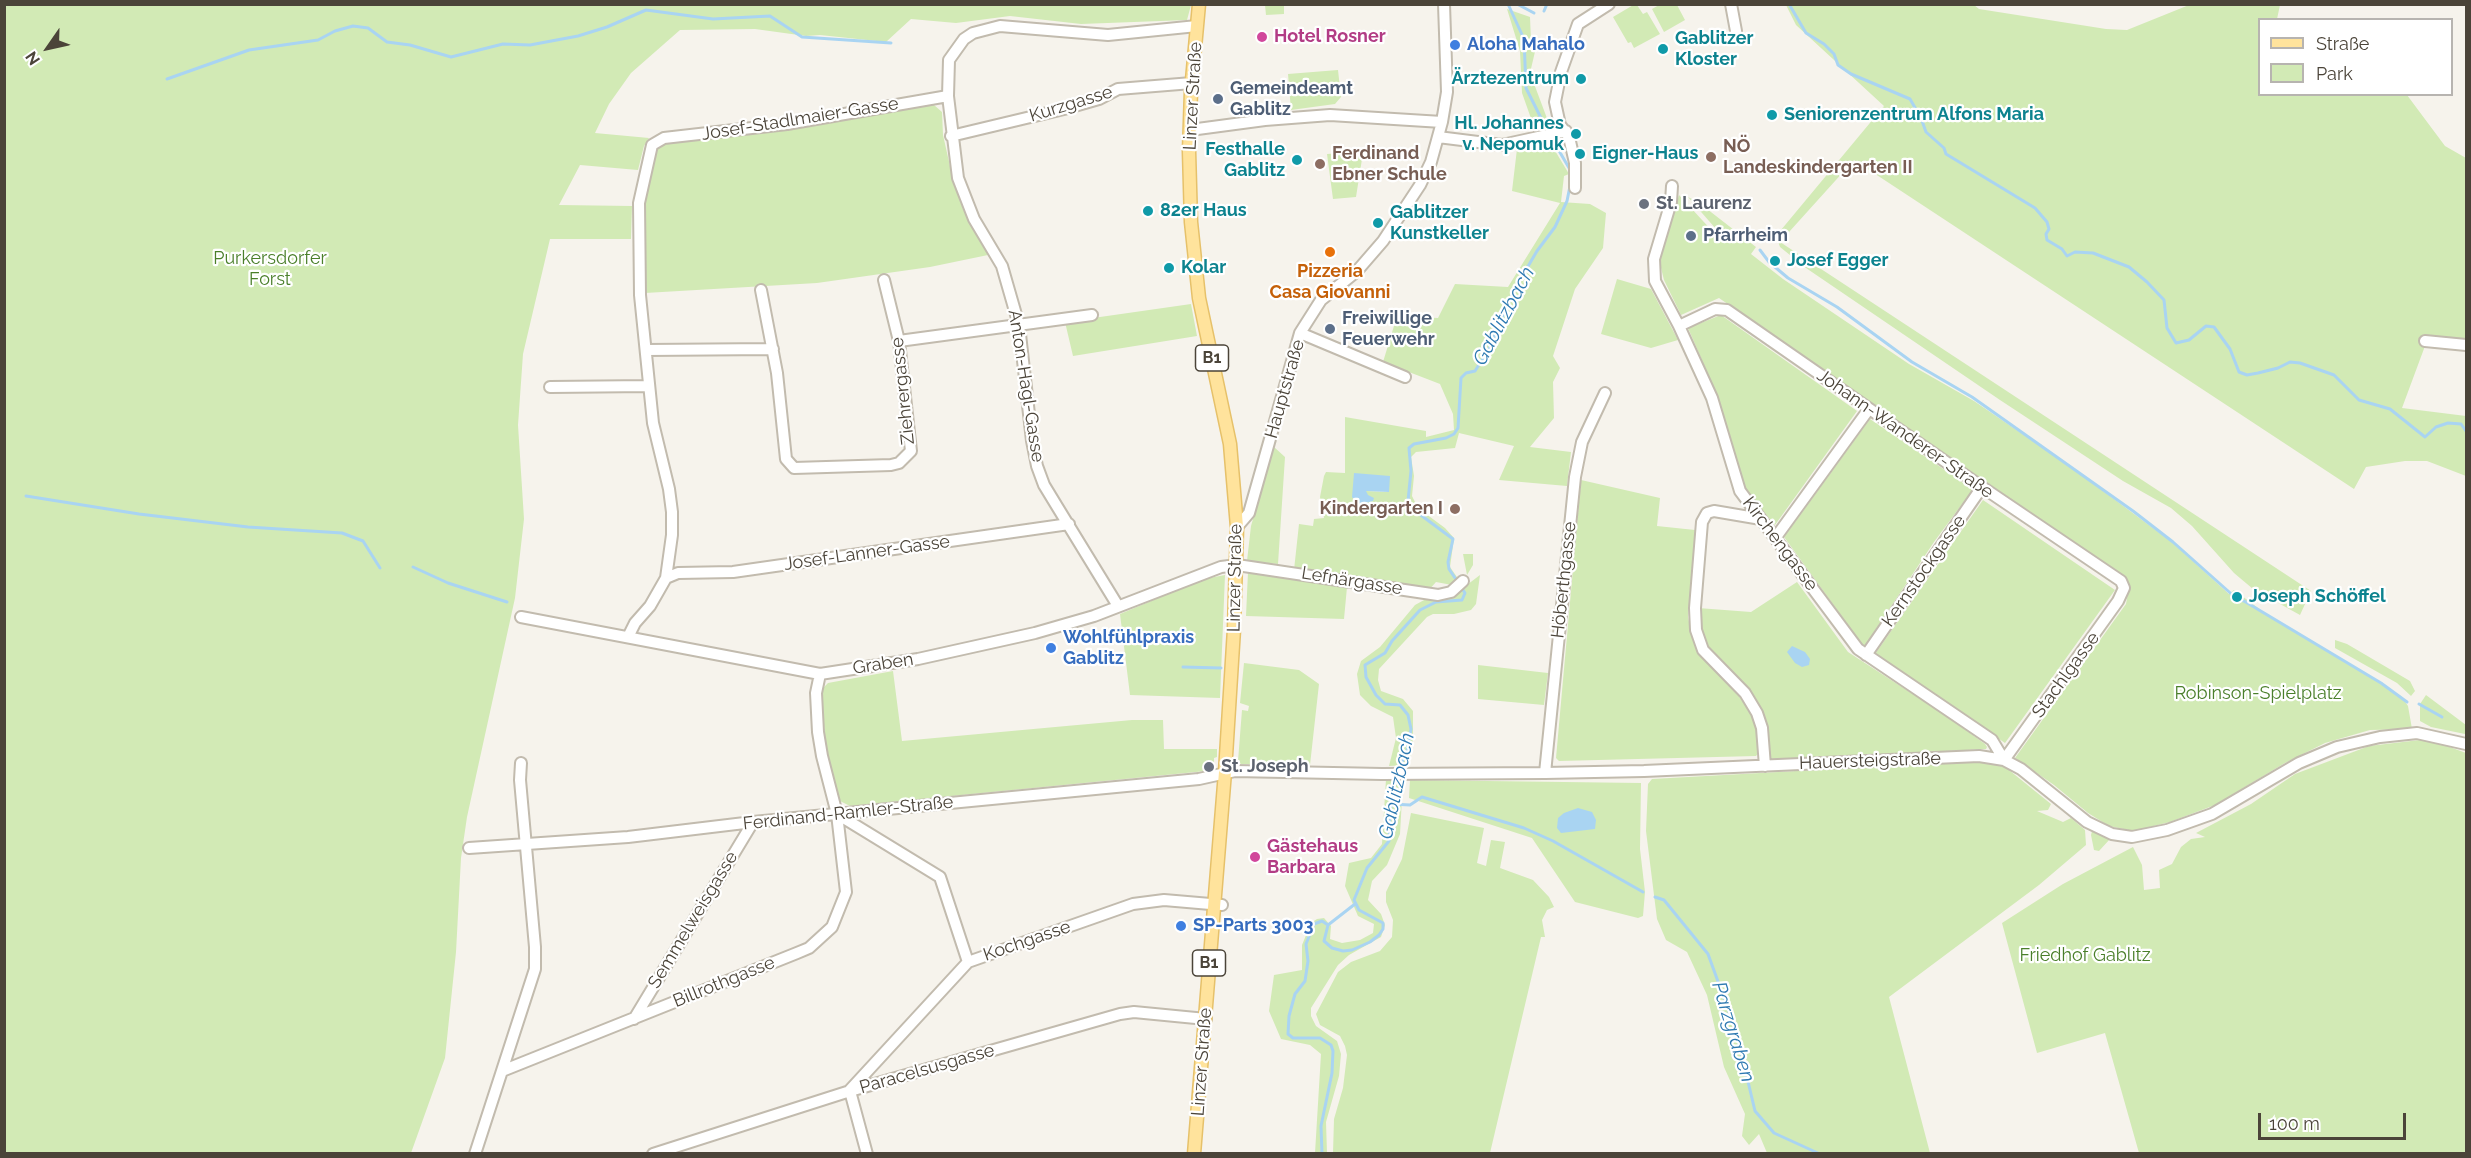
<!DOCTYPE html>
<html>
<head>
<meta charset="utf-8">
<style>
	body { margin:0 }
	#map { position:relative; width:2471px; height:1158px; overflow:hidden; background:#f6f3ec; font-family:Raleway,sans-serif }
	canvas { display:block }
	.frame { position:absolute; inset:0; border:6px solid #4b4439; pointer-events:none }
	.legend { position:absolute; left:2258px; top:18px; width:195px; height:78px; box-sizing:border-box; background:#fff; border:2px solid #b7b4b0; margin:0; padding:8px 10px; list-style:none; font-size:18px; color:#4b4439 }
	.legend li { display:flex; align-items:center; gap:12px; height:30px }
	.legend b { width:30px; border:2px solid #b7b4b0 }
	.north { position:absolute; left:18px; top:18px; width:60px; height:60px; -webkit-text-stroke:4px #fff; paint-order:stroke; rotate:236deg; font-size:16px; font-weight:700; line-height:24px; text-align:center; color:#4b4439 }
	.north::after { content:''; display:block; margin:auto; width:21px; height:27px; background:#4b4439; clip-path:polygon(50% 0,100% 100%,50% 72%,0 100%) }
	.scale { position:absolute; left:2258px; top:1113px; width:148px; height:27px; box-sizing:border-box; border:3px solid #4b4439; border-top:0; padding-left:8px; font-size:18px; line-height:21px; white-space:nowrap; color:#4b4439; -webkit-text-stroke:4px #fff; paint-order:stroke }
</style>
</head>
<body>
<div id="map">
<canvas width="2471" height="1158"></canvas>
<div class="frame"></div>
<ul class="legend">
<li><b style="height:8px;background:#ffe39c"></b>Straße</li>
<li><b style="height:16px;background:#d2eab5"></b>Park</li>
</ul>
<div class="north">N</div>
<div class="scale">100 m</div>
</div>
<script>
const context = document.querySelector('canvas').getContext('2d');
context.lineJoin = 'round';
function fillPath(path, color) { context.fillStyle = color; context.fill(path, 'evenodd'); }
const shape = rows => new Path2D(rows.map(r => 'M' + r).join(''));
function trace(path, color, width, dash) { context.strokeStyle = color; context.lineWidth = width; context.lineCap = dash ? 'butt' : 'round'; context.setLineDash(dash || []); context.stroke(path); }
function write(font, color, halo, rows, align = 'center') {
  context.font = font + ' Raleway,sans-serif'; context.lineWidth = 4.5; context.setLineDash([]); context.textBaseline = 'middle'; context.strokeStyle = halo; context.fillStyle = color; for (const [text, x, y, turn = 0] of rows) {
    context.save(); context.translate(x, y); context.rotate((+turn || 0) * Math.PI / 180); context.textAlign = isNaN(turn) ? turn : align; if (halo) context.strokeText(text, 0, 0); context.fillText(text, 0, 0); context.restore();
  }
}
fillPath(shape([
	[5,4,1191,5,1187,20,1081,24,1010,16,956,23,911,19,886,42,820,35,806,36,755,29,680,30,631,73,609,104,595,133,649,138,644,146,638,170,580,165,559,205,632,206,631,239,550,239,523,354,518,425,524,519,515,598,467,817,461,858,456,952,445,1058,411,1153,5,1153],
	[1635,4,1637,5,1643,14,1647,12,1660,34,1634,48,1631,42,1628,43,1613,17],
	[1265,5,1284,5,1284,14,1266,15],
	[1659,5,1677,5,1685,20,1664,32,1652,9],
	[1786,5,1974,5,1979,9,2106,29,2127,30,2189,5,2280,5,2277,19,2260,20,2260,94,2407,95,2445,146,2466,158,2466,336,2465,339,2424,338,2425,346,2402,408,2466,416,2466,476,2427,461,2405,461,2366,467,2354,489,1854,160,1780,242,2311,591,2300,615,2253,589,2234,573,2192,526,2171,508,2123,481,2000,400,1806,268,1780,247,1776,236,1884,106,1796,25],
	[1507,9,1530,17,1531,41,1537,43,1530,73,1551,129,1537,132,1533,124,1522,93,1520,51],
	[1338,70,1341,97,1335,104,1291,110,1288,74],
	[934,105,942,112,943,135,954,184,963,209,988,255,930,267,817,283,645,293,643,239,644,202,654,152,657,148,667,142,749,134],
	[1548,139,1569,174,1564,176,1561,202,1590,204,1606,213,1603,248,1575,289,1553,356,1560,368,1553,382,1554,418,1530,447,1571,452,1567,486,1499,480,1514,446,1459,433,1455,448,1416,452,1411,457,1414,476,1412,496,1418,508,1445,528,1454,538,1450,567,1459,580,1452,585,1436,582,1428,591,1294,570,1299,524,1313,526,1314,519,1324,518,1320,497,1324,476,1326,472,1345,473,1345,417,1426,431,1426,437,1454,430,1453,414,1440,384,1383,362,1397,316,1438,318,1455,284,1508,287,1560,203,1512,191,1517,149,1521,149,1522,145,1525,144,1528,148,1532,148,1534,146,1534,142],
	[1354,473,1389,492,1366,491,1365,504,1358,505],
	[1356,152,1357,155,1362,159,1356,197,1333,199,1327,154],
	[1679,195,1715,234,1718,233,1716,229,1688,197,1698,202,1756,247,1751,254,1783,279,1909,364,1974,401,2071,467,2173,543,2229,594,2234,590,2262,611,2401,696,2408,706,2412,729,2370,730,2325,743,2285,763,2215,805,2170,822,2133,831,2109,826,2088,813,2054,785,2015,758,2126,604,2129,587,2127,582,2122,576,2098,559,1719,298,1681,315,1664,280,1660,264,1664,241],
	[1617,279,1651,289,1678,340,1651,348,1601,334],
	[1191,304,1197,336,1073,356,1065,322],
	[1721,315,1857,411,1775,525,1743,488,1715,390,1688,328],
	[1870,419,1958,479,1971,489,1971,492,1934,542,1864,647,1784,537],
	[1274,447,1285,457,1278,564,1247,561,1251,526],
	[1581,480,1660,498,1657,526,1695,530,1688,617,1692,636,1708,664,1735,690,1750,713,1756,727,1760,751,1756,756,1559,761,1556,758],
	[1983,500,2115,590,2005,743,1875,654],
	[1463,554,1473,554,1473,565,1467,575],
	[1248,572,1347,587,1344,619,1246,616],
	[1225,575,1220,698,1130,695,1120,614,1204,579],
	[1480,575,1476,604,1471,610,1454,614,1433,614,1427,617,1379,669,1378,680,1381,691,1403,699,1413,711,1413,741,1409,765,1389,766,1396,738,1393,717,1371,706,1360,695,1357,674,1361,661,1380,647,1415,605,1426,599,1451,597],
	[1797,582,1848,652,1945,715,1985,744,1987,747,1986,749,1771,760,1766,727,1713,657,1701,637,1698,608,1751,612],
	[2335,640,2347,644,2410,681,2415,691,2411,696,2397,683,2335,648],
	[1244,663,1299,670,1319,684,1310,765,1241,764,1238,761,1242,710,1248,711,1249,706,1240,703],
	[1478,665,1548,673,1544,705,1478,699],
	[893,671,902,741,1132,720,1163,720,1164,749,1217,749,1217,757,1214,758,1214,763,1206,763,1206,771,850,806,840,801,826,748,821,690,828,683],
	[2426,695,2466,725,2465,734,2431,727,2420,721,2420,704],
	[2428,739,2466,753,2466,1153,2139,1153,2105,1033,2037,1053,2002,923,2063,884,2133,847,2142,865,2144,890,2160,888,2159,870,2172,864,2181,847,2191,839,2205,837,2196,833,2251,804,2295,774,2369,746],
	[1976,761,2004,766,2051,804,2048,810,2037,811,2063,822,2071,818,2085,830,2086,845,2039,885,1889,997,1930,1153,1767,1153,1759,1134,1749,1145,1742,1136,1745,1114,1724,1067,1707,995,1687,952,1666,940,1657,919,1646,831,1648,784,1652,779],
	[1386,779,1403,780,1400,834,1387,865,1372,881,1368,900,1381,914,1385,925,1381,937,1349,955,1338,965,1311,1008,1311,1016,1316,1026,1337,1041,1341,1054,1339,1076,1326,1122,1327,1153,1315,1153,1321,1054,1310,1045,1281,1039,1269,1011,1274,975,1302,970,1302,945,1311,923,1317,919,1324,918,1331,926,1330,939,1342,943,1360,940,1373,933,1374,924,1358,916,1345,886,1349,863,1371,858,1382,844],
	[1410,780,1641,783,1640,849,1645,892,1643,916,1638,918,1575,902,1532,838,1409,798],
	[1411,813,1484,828,1477,863,1486,866,1491,840,1505,842,1500,868,1533,880,1549,897,1554,907,1547,910,1542,920,1545,937,1541,937,1490,1153,1333,1153,1334,1119,1343,1088,1347,1055,1345,1046,1340,1036,1320,1025,1316,1014,1338,972,1351,962,1380,951,1392,937,1393,920,1386,902,1386,892,1402,859],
	[2092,831,2110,839,2099,851,2094,850,2091,835]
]), '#d2eab5');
fillPath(shape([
	[1354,473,1390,476,1389,492,1366,491,1368,495,1374,498,1373,501,1358,505,1352,497],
	[1792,646,1805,652,1810,659,1809,665,1802,667,1795,663,1787,652],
	[1578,808,1592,812,1596,820,1595,829,1561,833,1557,828,1558,818,1564,813]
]), '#a9d4f2');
trace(shape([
	[1508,4,1524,39,1526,88,1548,132],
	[1517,4,1534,13],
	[1789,4,1806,33,1824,44,1834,54,1838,65,1851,74,1910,99,1921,118,1926,132,1944,148,1946,154,2035,208,2047,222,2049,229,2046,234,2047,240,2062,249,2067,256,2075,252,2093,253,2129,267,2147,282,2164,300,2167,328,2176,343,2189,340,2206,326,2214,327,2230,349,2239,372,2247,375,2258,373,2278,368,2290,362,2300,363,2334,375,2359,400,2390,409,2425,437,2436,427,2448,423,2461,424,2466,431],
	[1544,11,1547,4],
	[167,79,249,50,318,40,335,31,353,26,368,28,387,42,410,45,451,57,503,44,530,45,578,36,607,27,646,10,713,19,770,16,802,37,891,43],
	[1551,137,1572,173],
	[1760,250,1769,262,1788,278,1837,307,1912,362,1972,397,2133,511,2173,542,2237,599,2244,601,2381,683,2407,702],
	[26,496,139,514,248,527,342,533,363,541,380,568],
	[413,567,448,583,507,602],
	[1457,581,1449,569,1448,562,1453,539,1414,510,1408,501,1411,471,1409,448,1414,444,1446,438,1454,434,1458,428,1461,378,1466,373,1475,371,1489,349,1513,292,1537,251,1555,227,1567,201,1570,186],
	[1183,667,1221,668],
	[2419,704,2442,717],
	[1398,771,1407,751,1411,729,1408,715,1400,705,1385,704,1376,695,1366,677,1365,665,1385,653,1392,641,1420,610,1436,602,1462,600,1465,593,1461,587],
	[1392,804,1410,805,1422,797,1524,828,1553,841,1643,892],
	[1655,897,1664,900,1708,954,1736,1031,1755,1111,1774,1133,1820,1154],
	[1328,925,1355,904],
	[1322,1154,1321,1126,1332,1073,1333,1051,1331,1045,1320,1038,1293,1038,1288,1034,1289,1016,1295,994,1305,981,1308,961,1306,944,1314,924,1322,921,1328,925,1324,941,1332,948,1343,951,1352,950,1370,942,1379,935,1383,929,1383,923,1359,910,1354,900,1367,868,1389,841,1390,812,1396,777]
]), '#a9d4f2', 3);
const minor = shape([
	[1731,4,1736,31],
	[1190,130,1265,120,1330,115,1442,122],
	[951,136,1064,109,1099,99,1118,89,1192,83],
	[1438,137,1502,145,1566,131],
	[1672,186,1671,202,1654,259,1655,281,1679,326,1712,398,1740,491,1858,649,1992,740,2004,760,2118,601,2124,588,2121,581,1982,487,1727,310,1715,309,1679,326],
	[1575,188,1575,163,1569,137,1560,125,1555,102,1561,72,1578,24,1609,4],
	[761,290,777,373,786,459,794,468,891,465,899,463,911,451,899,341,884,280],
	[1300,333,1405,377],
	[899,341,1092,315],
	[2425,341,2466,345],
	[646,350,773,349],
	[550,387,649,386],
	[1761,519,1714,511,1707,513,1702,522,1695,608,1696,630,1703,650,1745,693,1757,713,1762,728,1765,766],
	[1237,527,1249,513,1300,333,1321,300,1357,271,1383,241,1420,185,1431,162,1442,122,1447,92,1444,4],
	[1776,537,1869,409],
	[666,578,678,573,733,572,1069,524],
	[1118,606,1058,508,1044,485,1037,466,1032,441,1019,325,1002,266,974,219,958,178,948,96,949,60,964,39,973,33,1000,26,1108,35,1197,26],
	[521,617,820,674,918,659,1035,633,1094,616,1221,567,1237,565,1438,595,1451,592,1463,581],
	[628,637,635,623,650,606,666,578,672,535,672,512,669,489,653,423,640,295,639,203,652,145,664,138,787,124,948,96],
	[1866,655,1982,487],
	[1545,773,1575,477,1582,442,1605,393],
	[837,814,940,877,968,962],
	[469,848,628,837,753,822,1199,779,1235,771,1382,774,1545,773,1644,771,1979,756,2004,760,2021,769,2087,822,2112,834,2132,837,2167,830,2212,814,2299,763,2337,747,2380,737,2417,733,2466,744],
	[634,1019,753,822],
	[502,1071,797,953,809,948,832,927,846,892,837,814,822,756,818,732,816,693,820,674],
	[850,1090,968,962,1133,904,1164,900,1222,905],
	[850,1091,867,1154],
	[475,1154,535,969,535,947,520,780,521,763],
	[653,1154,850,1091,1120,1014,1134,1012,1206,1019]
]);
const major = shape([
	[1194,1154,1225,772,1234,629,1237,527,1230,444,1199,298,1191,222,1189,151,1191,91,1199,4]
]);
trace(minor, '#c2bbae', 14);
trace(major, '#e6c16a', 15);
trace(minor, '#fff', 10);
trace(major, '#ffe39c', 12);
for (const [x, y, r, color] of [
	[1262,37,6,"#d1479c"],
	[1455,45,6,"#3f7fe0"],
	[1663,49,6,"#0f9aa8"],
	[1581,79,6,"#0f9aa8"],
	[1218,99,6,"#5c6f8a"],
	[1772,115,6,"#0f9aa8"],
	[1576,134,6,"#0f9aa8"],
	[1580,154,6,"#0f9aa8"],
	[1711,157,6,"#8d6e63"],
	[1297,160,6,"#0f9aa8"],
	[1320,164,6,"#8d6e63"],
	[1644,204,6,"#6b7280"],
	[1148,211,6,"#0f9aa8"],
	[1378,223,6,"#0f9aa8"],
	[1691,236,6,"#5c6f8a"],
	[1330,252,6,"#e8710a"],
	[1775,261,6,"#0f9aa8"],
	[1169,268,6,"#0f9aa8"],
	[1330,329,6,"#5c6f8a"],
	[1455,509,6,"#8d6e63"],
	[2237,597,6,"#0f9aa8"],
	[1051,648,6,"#3f7fe0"],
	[1209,767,6,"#6b7280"],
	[1255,857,6,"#d1479c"],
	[1181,926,6,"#3f7fe0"]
]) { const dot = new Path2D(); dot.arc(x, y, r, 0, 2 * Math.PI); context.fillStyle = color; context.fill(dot); trace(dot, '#fff', 2); }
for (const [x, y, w] of [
	[1212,358,33],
	[1209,963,33]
]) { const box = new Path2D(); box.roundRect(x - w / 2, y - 13, w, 26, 4.5); context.fillStyle = '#fff'; context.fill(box); trace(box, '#4b4439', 1.5); }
write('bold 16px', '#4b4439', null, [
	["B1",1212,358],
	["B1",1209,963]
]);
write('bold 18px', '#b23c85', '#fff', [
	["Hotel Rosner",1274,37],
	["Gästehaus",1267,847],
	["Barbara",1267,868]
], 'left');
write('bold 18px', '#0d838f', '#fff', [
	["Gablitzer",1675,39],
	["Kloster",1675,60],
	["Ärztezentrum",1569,79,"right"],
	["Seniorenzentrum Alfons Maria",1784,115],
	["Hl. Johannes",1564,124,"right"],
	["v. Nepomuk",1564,145,"right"],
	["Festhalle",1285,150,"right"],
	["Gablitz",1285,171,"right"],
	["Eigner-Haus",1592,154],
	["82er Haus",1160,211],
	["Gablitzer",1390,213],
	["Kunstkeller",1390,234],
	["Josef Egger",1787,261],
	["Kolar",1181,268],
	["Joseph Schöffel",2249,597]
], 'left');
write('bold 18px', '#366cbe', '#fff', [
	["Aloha Mahalo",1467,45],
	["Wohlfühlpraxis",1063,638],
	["Gablitz",1063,659],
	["SP-Parts 3003",1193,926]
], 'left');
write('bold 18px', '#4e5e75', '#fff', [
	["Gemeindeamt",1230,89],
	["Gablitz",1230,110],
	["Pfarrheim",1703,236],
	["Freiwillige",1342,319],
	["Feuerwehr",1342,340]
], 'left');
write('18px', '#4b4439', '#fff', [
	["Linzer Straße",1193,96,-87],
	["Kurzgasse",1071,104,-17],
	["Josef-Stadlmaier-Gasse",800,119,-9],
	["Anton-Hagl-Gasse",1026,386,81],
	["Hauptstraße",1285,389,-74],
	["Ziehrergasse",903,391,-96],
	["Johann-Wanderer-Straße",1905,434,35],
	["Kirchengasse",1780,544,53],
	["Josef-Lanner-Gasse",867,553,-8],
	["Kernstockgasse",1924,571,-55],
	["Linzer Straße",1235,578,-89],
	["Höberthgasse",1564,580,-84],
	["Lefnärgasse",1352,581,9],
	["Graben",883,664,-9],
	["Stachlgasse",2066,675,-54],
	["Hauersteigstraße",1870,761,-2],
	["Ferdinand-Ramler-Straße",848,813,-6],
	["Semmelweisgasse",693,920,-59],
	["Kochgasse",1027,941,-19],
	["Billrothgasse",724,982,-22],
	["Linzer Straße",1202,1062,-86],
	["Paracelsusgasse",927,1069,-16]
]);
write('bold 18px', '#785e54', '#fff', [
	["NÖ",1723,147],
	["Landeskindergarten II",1723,168],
	["Ferdinand",1332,154],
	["Ebner Schule",1332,175],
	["Kindergarten I",1443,509,"right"]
], 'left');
write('bold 18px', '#5b616d', '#fff', [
	["St. Laurenz",1656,204],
	["St. Joseph",1221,767]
], 'left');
write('18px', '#4a7f2a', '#fff', [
	["Purkersdorfer",270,259],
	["Forst",270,280],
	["Robinson-Spielplatz",2258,694],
	["Friedhof Gablitz",2085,956]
]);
write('bold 18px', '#c56008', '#fff', [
	["Pizzeria",1330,272],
	["Casa Giovanni",1330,293]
]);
write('italic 20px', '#2e7ab2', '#fff', [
	["Gablitzbach",1504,316,-62],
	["Gablitzbach",1397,786,-78],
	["Parzgraben",1733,1032,73]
]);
</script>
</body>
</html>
